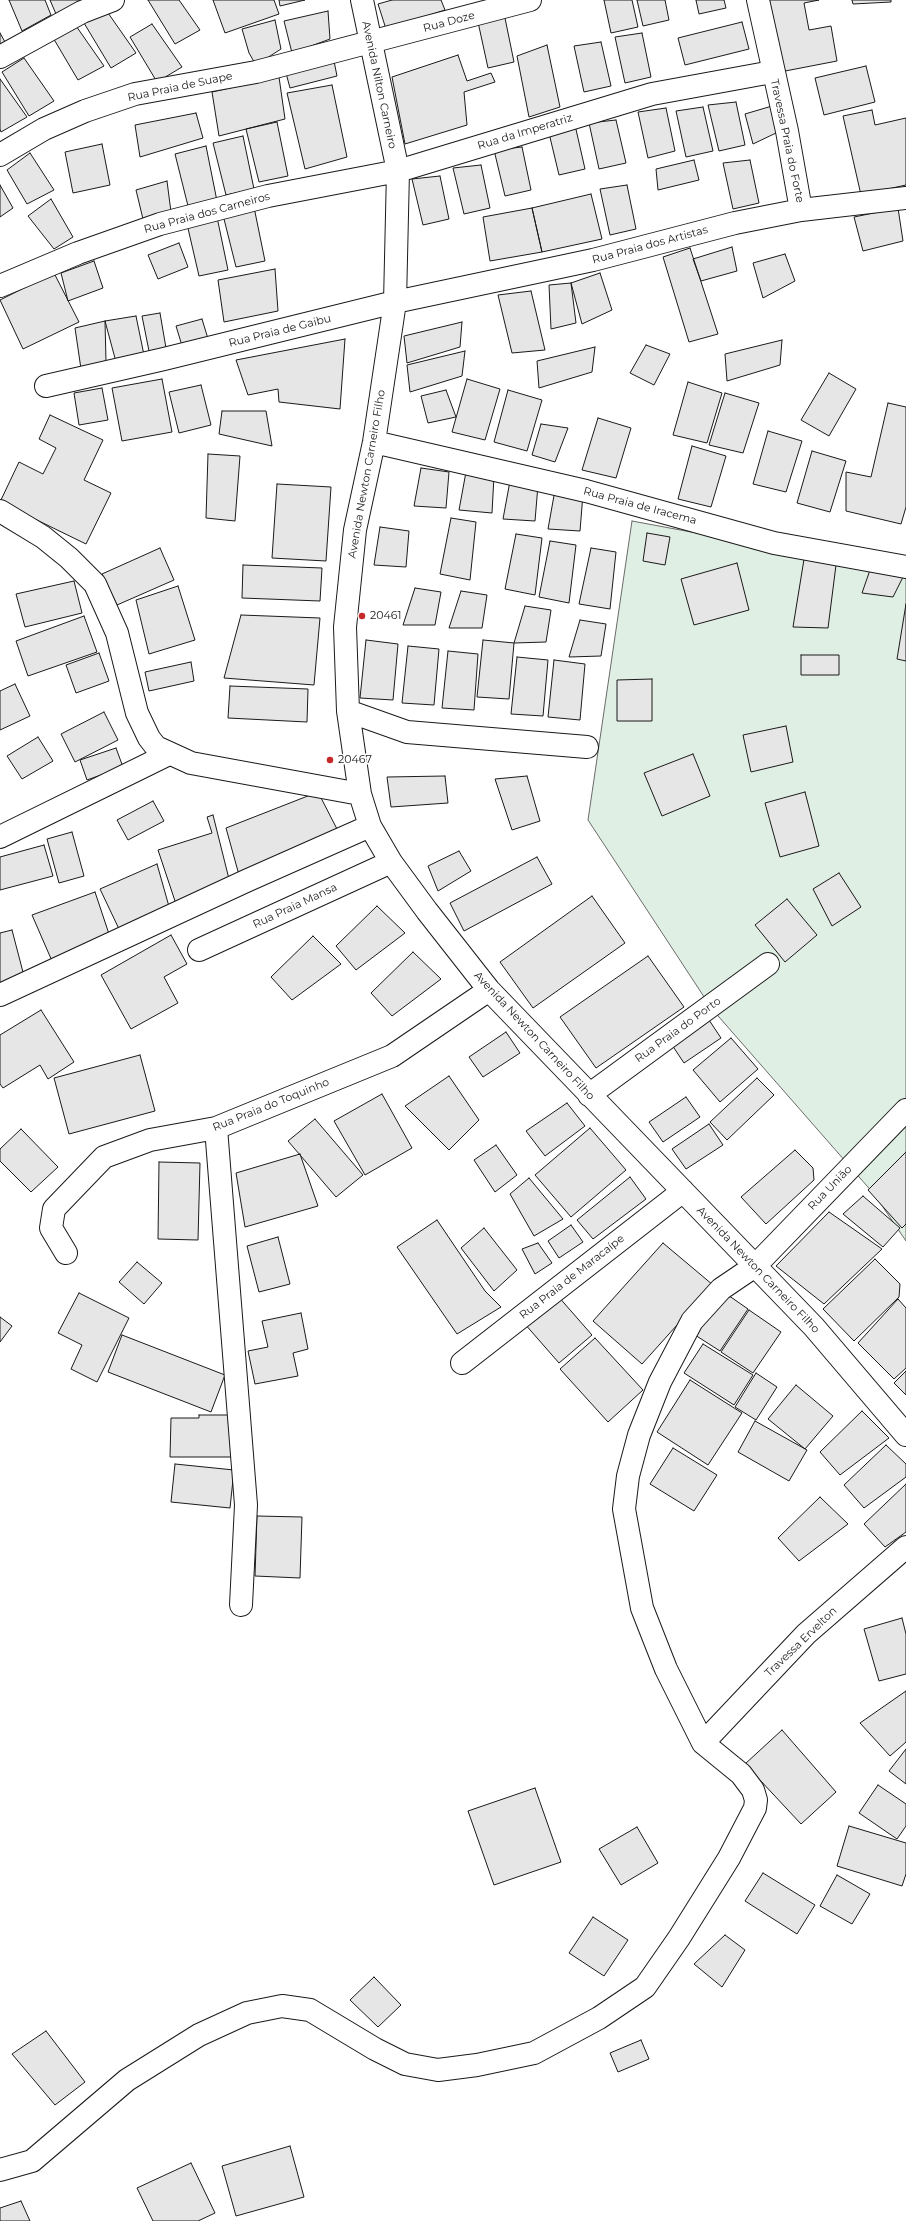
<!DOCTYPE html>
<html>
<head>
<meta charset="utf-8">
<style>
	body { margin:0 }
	canvas { display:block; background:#fff }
</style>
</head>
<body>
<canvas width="906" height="2221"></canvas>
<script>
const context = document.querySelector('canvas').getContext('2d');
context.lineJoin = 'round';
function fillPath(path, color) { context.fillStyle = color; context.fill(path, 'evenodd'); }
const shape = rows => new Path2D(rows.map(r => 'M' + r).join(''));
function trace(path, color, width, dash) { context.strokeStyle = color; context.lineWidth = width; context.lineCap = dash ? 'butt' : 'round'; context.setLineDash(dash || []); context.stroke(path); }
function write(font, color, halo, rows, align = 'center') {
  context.font = font + ' Montserrat,sans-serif'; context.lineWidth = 3; context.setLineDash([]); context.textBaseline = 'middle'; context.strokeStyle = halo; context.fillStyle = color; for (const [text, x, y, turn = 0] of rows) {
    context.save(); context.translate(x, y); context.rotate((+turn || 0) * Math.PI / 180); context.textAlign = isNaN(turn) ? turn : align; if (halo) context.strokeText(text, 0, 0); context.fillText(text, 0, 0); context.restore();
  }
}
const green = shape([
	[632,521,906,572,906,1241,874,1194,712,1009,588,820,632,521]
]);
fillPath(green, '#e0efe3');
trace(green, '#6a6a6a', 1);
const building = shape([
	[9,0,45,0,51,15,22,31,9,0],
	[50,0,83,0,56,14,50,0],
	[148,0,179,0,200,30,175,44,148,0],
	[213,0,274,0,279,14,225,33,213,0],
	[279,0,305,0,280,6,279,0],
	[392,0,441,0,445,10,386,29,378,4,392,0],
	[604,0,632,0,638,27,611,33,604,0],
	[637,0,665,0,669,20,643,26,637,0],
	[696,0,724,0,726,8,699,14,696,0],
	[767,0,819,0,804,3,809,30,831,26,837,61,780,72,767,0],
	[852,0,891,0,891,2,853,4,852,0],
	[106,10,136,53,111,68,84,23,106,10],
	[328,11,330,39,292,53,284,21,328,11],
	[505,18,514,62,488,68,478,22,505,18],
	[275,20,281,49,256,65,249,53,242,29,275,20],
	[742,22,749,49,685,65,678,38,742,22],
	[74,23,104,66,78,80,52,36,74,23],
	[152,24,182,67,157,82,130,37,152,24],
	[0,33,5,42,0,45,0,33],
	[642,33,651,77,625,83,615,37,642,33],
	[601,42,611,86,584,92,574,46,601,42],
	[547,45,560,107,529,117,517,56,547,45],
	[458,55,467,81,491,73,495,82,464,92,467,125,405,144,392,77,458,55],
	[24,58,54,101,29,116,2,72,24,58],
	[334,61,337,76,290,88,286,73,334,61],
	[866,66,875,102,824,115,815,78,866,66],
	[279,77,285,119,219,136,212,92,279,77],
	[0,79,27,117,1,132,0,129,0,79],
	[332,85,347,157,305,169,287,93,332,85],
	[736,102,745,145,719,151,708,105,736,102],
	[772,106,776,133,753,144,745,114,772,106],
	[703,107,713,151,686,157,676,111,703,107],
	[666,108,675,151,648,158,638,112,666,108],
	[872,110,875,125,906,118,906,185,861,195,843,116,872,110],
	[196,113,203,138,140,157,135,125,196,113],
	[616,120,626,163,599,169,589,123,616,120],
	[277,122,288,176,259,182,246,129,277,122],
	[575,125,585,169,559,175,548,129,575,125],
	[243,136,254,189,226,195,213,143,243,136],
	[102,144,110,185,73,193,65,152,102,144],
	[206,146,217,201,188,206,175,154,206,146],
	[522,147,531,190,505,196,494,150,522,147],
	[30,153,54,190,27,204,7,170,30,153],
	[694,160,699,180,658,190,656,169,694,160],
	[750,160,759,203,733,209,723,163,750,160],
	[481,165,490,208,464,214,453,168,481,165],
	[440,176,449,219,423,225,412,179,440,176],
	[167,181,171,212,143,219,136,190,167,181],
	[0,185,13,208,0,217,0,185],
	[627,185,636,229,610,235,600,189,627,185],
	[591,194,602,239,542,252,532,208,591,194],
	[51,199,73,237,54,249,28,216,51,199],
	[254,207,265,261,236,267,223,215,254,207],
	[532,208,542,252,490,261,483,217,532,208],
	[898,208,903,241,863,251,854,217,898,208],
	[217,217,228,270,199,276,187,224,217,217],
	[179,243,188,267,158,279,148,255,179,243],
	[732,247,737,271,701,281,693,259,732,247],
	[690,248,718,334,689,342,663,257,690,248],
	[785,254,795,281,763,298,753,263,785,254],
	[94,261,103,288,68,301,61,273,94,261],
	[275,269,278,311,224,322,218,280,275,269],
	[54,273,79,322,23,349,0,300,54,273],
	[600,273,612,310,582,324,571,283,600,273],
	[571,283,576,323,551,329,549,285,571,283],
	[531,291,545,350,512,353,498,295,531,291],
	[160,313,166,348,149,351,142,316,160,313],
	[136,316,144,355,116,362,105,321,136,316],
	[202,319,209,342,183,349,176,326,202,319],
	[105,321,106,361,81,369,75,328,105,321],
	[462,322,460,347,407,363,404,336,462,322],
	[345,339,340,409,279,402,278,389,248,395,236,360,345,339],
	[782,340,780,365,727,381,725,354,782,340],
	[646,345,670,354,654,385,630,373,646,345],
	[595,347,592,372,539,388,537,361,595,347],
	[465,351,462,376,410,392,407,365,465,351],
	[829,373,856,389,829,436,801,420,829,373],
	[162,379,172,432,122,441,112,388,162,379],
	[467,379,500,389,485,440,452,432,467,379],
	[688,382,722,393,707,443,673,435,688,382],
	[201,385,211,425,179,433,169,392,201,385],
	[102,388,108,420,79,425,74,393,102,388],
	[446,390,456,417,428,423,421,396,446,390],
	[508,390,542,400,527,451,494,442,508,390],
	[725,393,759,403,743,453,709,445,725,393],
	[888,403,906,407,906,507,901,524,846,511,846,472,871,477,888,403],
	[222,411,266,411,272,446,219,434,222,411],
	[50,415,103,440,84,480,111,493,86,544,0,502,19,462,43,474,56,448,39,439,50,415],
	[598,418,631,428,616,478,582,470,598,418],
	[541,424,568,428,555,462,532,455,541,424],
	[768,431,802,441,786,492,753,484,768,431],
	[692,446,726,456,711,507,678,499,692,446],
	[812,451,846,461,830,512,797,503,812,451],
	[208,454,240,456,235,521,206,518,208,454],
	[421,468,449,472,446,508,414,506,421,468],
	[466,472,494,476,492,513,459,510,466,472],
	[510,481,538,485,535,521,503,519,510,481],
	[277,484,331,487,326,561,272,558,277,484],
	[555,490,583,494,580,531,548,529,555,490],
	[451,518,476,522,470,580,440,574,451,518],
	[380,527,409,531,406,567,374,565,380,527],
	[647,533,670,537,665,565,643,561,647,533],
	[516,534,542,538,535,595,505,589,516,534],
	[550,541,576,545,569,603,539,597,550,541],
	[160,548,174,580,117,605,102,574,160,548],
	[591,548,616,552,610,609,579,604,591,548],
	[805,553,836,565,828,628,793,627,805,553],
	[737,563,749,610,694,625,681,579,737,563],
	[243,565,322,568,320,601,242,598,243,565],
	[870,570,903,577,893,597,862,593,870,570],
	[74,581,82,613,25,627,16,594,74,581],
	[178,586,195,640,149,654,136,600,178,586],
	[415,588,441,592,435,625,403,625,415,588],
	[461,591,487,595,482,628,449,628,461,591],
	[906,604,906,661,897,659,906,604],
	[525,606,551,610,546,642,514,643,525,606],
	[241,615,320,618,314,685,224,678,241,615],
	[84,616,97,652,28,676,16,641,84,616],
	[580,620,606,624,601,656,569,657,580,620],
	[366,640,398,644,393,700,360,698,366,640],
	[483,640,514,643,509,699,477,697,483,640],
	[408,646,439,649,434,705,402,703,408,646],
	[448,651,478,654,474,710,442,708,448,651],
	[99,653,109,681,76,693,66,665,99,653],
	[801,655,839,655,839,675,801,675,801,655],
	[517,657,548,660,543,716,511,714,517,657],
	[554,660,585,664,580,720,548,717,554,660],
	[191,662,194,681,149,691,145,672,191,662],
	[652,679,652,721,617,721,617,680,652,679],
	[15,684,30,716,0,730,0,691,15,684],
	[230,686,308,689,307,722,228,718,230,686],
	[104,712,118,740,75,762,61,734,104,712],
	[786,726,793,762,751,772,743,735,786,726],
	[38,737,53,761,22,779,7,756,38,737],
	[116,748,123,767,87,780,80,760,116,748],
	[693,754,710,796,662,816,644,773,693,754],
	[445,776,448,803,391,807,387,777,445,776],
	[527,776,540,821,512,830,495,779,527,776],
	[318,792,337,829,239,875,226,828,318,792],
	[805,792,819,846,780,857,765,803,805,792],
	[153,801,164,821,128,840,117,820,153,801],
	[213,815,229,879,176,904,158,850,212,833,207,817,213,815],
	[72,832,84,876,59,883,47,839,72,832],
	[44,845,53,876,0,890,0,857,44,845],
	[459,851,471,871,438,891,428,866,459,851],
	[537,857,552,884,464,931,450,903,537,857],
	[157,864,170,910,119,929,100,889,157,864],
	[839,873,861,907,832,926,813,889,839,873],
	[95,892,110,937,52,961,32,915,95,892],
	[592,896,625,943,533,1008,500,962,592,896],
	[787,899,817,935,785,962,755,925,787,899],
	[377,906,405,933,356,970,336,946,377,906],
	[12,930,24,976,0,983,0,933,12,930],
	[171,935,187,964,164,977,178,1003,131,1029,101,975,171,935],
	[313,936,341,964,292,1000,271,977,313,936],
	[413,952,441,979,392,1016,371,993,413,952],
	[648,956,684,1007,596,1068,560,1017,648,956],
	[41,1010,74,1062,48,1079,40,1065,3,1088,0,1084,0,1035,41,1010],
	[707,1017,721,1038,684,1063,670,1042,707,1017],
	[506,1032,520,1053,483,1077,469,1057,506,1032],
	[731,1038,758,1069,720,1102,693,1070,731,1038],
	[140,1055,155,1111,69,1134,54,1078,140,1055],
	[449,1076,479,1120,449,1150,405,1106,449,1076],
	[757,1078,774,1095,727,1140,710,1122,757,1078],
	[382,1094,412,1148,365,1175,334,1121,382,1094],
	[686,1097,700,1117,663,1142,649,1122,686,1097],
	[567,1103,585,1126,545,1156,526,1131,567,1103],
	[315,1119,363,1175,336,1197,288,1141,315,1119],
	[709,1124,723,1145,686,1169,672,1149,709,1124],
	[590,1128,626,1170,571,1217,535,1175,590,1128],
	[21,1129,58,1167,31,1192,0,1161,0,1149,21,1129],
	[496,1145,517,1175,495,1192,474,1160,496,1145],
	[795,1150,813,1168,814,1180,766,1224,741,1197,795,1150],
	[906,1152,906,1224,902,1228,868,1190,906,1152],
	[300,1154,318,1206,245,1227,236,1173,300,1154],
	[159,1162,200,1163,198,1240,158,1239,159,1162],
	[630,1177,646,1199,593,1239,577,1220,630,1177],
	[529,1178,563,1219,534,1236,510,1194,529,1178],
	[863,1196,900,1228,883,1247,843,1214,863,1196],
	[829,1212,882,1249,824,1304,776,1266,829,1212],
	[437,1220,485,1291,501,1307,457,1334,397,1247,437,1220],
	[571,1225,583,1242,559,1258,548,1241,571,1225],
	[484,1228,517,1270,494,1291,461,1248,484,1228],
	[278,1237,290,1284,259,1292,247,1246,278,1237],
	[538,1243,552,1263,535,1274,522,1249,538,1243],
	[663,1243,713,1285,642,1364,593,1321,663,1243],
	[875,1259,900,1284,899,1297,854,1341,823,1309,875,1259],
	[137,1262,162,1283,144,1304,119,1282,137,1262],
	[79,1293,129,1318,97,1382,71,1369,82,1345,58,1333,79,1293],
	[725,1293,748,1309,720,1351,695,1335,725,1293],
	[557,1295,592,1335,559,1363,524,1323,557,1295],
	[898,1299,906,1308,906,1368,894,1379,858,1343,898,1299],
	[749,1310,781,1332,753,1373,721,1352,749,1310],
	[301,1313,308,1349,293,1353,298,1376,255,1384,248,1351,268,1347,262,1321,301,1313],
	[0,1317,12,1326,0,1342,0,1317],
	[122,1335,225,1375,211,1412,108,1372,122,1335],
	[595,1338,643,1390,608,1422,560,1369,595,1338],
	[703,1344,753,1375,734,1405,684,1373,703,1344],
	[906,1371,906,1395,894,1383,906,1371],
	[756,1373,777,1387,756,1420,735,1407,756,1373],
	[690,1380,742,1413,708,1465,657,1432,690,1380],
	[796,1385,833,1416,805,1449,768,1419,796,1385],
	[862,1411,889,1438,840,1475,820,1452,862,1411],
	[199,1415,233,1415,232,1457,170,1457,171,1418,199,1418,199,1415],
	[755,1421,807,1450,789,1481,738,1452,755,1421],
	[886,1445,906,1464,906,1477,864,1508,844,1485,886,1445],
	[673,1448,717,1475,694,1511,650,1484,673,1448],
	[175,1464,234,1470,230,1508,171,1502,175,1464],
	[906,1484,906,1532,885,1547,864,1524,906,1484],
	[820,1497,848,1524,799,1561,778,1538,820,1497],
	[257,1516,302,1517,300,1578,255,1576,257,1516],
	[902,1618,906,1634,906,1674,879,1681,864,1629,902,1618],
	[906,1691,906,1742,890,1756,860,1723,906,1691],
	[782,1730,836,1792,801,1824,745,1764,782,1730],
	[906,1749,906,1784,889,1771,906,1749],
	[878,1785,906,1804,906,1826,897,1839,859,1813,878,1785],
	[535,1788,561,1862,494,1885,468,1811,535,1788],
	[849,1826,906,1843,906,1874,902,1886,837,1866,849,1826],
	[637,1827,658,1863,621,1885,599,1849,637,1827],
	[763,1873,815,1905,797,1934,745,1901,763,1873],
	[837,1875,870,1894,852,1924,820,1906,837,1875],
	[593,1917,628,1940,604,1976,569,1953,593,1917],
	[725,1935,745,1950,722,1987,694,1964,725,1935],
	[374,1977,401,2005,378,2027,350,2000,374,1977],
	[46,2031,85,2082,55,2105,12,2054,46,2031],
	[641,2040,649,2059,618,2072,610,2053,641,2040],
	[290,2146,304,2197,236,2216,222,2166,290,2146],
	[191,2163,215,2213,198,2221,153,2221,137,2188,191,2163],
	[21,2201,30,2221,0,2221,0,2208,21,2201]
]);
fillPath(building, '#e6e6e6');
trace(building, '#1a1a1a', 1);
const street = shape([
	[362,0,398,171,395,302,374,442,355,530,345,627,348,711,360,794,370,826,391,862,427,911,489,990,814,1327,906,1435],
	[758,0,787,131,801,210],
	[0,57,82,12,113,0],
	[0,155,44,129,85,111,135,94,256,72,530,0],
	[0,286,78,253,160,224,268,196,398,171,652,94,772,72],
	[46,386,164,359,395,302,593,260,735,223,801,210,906,198],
	[374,442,586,491,774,543,906,567],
	[0,511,43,537,69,558,95,584,117,633,137,713,149,738,156,747,191,763,360,794],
	[348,711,407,732,587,747],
	[0,837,169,754],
	[199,950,391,862],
	[0,995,246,881,370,826],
	[589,1095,768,964],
	[216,1128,246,1505,241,1605],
	[66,1253,51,1228,54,1209,104,1157,150,1140,216,1128,392,1056,489,990],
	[462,1363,683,1191],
	[703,1743,806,1634,906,1547],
	[0,2170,32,2161,127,2080,199,2035,247,2013,282,2006,310,2010,375,2049,405,2064,438,2070,477,2065,534,2053,599,2018,645,1987,679,1938,729,1858,755,1808,756,1800,753,1790,741,1774,703,1743,666,1669,642,1608,624,1509,628,1476,639,1435,660,1382,692,1321,721,1289,755,1266,906,1110]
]);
trace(street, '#1a1a1a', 24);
trace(street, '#fff', 22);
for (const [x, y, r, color] of [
	[362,616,4,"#c62828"],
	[330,760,4,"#c62828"]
]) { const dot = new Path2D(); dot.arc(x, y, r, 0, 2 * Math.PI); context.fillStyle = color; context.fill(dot); trace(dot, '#fff', 1.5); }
write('11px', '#1a1a1a', '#fff', [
	["Rua Doze",449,22,-15],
	["Avenida Nilton Carneiro",379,85,78],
	["Rua Praia de Suape",180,87,-12],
	["Rua da Imperatriz",525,132,-17],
	["Travessa Praia do Forte",787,141,78],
	["Rua Praia dos Carneiros",207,213,-15],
	["Rua Praia dos Artistas",650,245,-15],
	["Rua Praia de Gaibu",280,331,-14],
	["Avenida Newton Carneiro Filho",367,474,-80],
	["Rua Praia de Iracema",640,506,15],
	["Rua Praia Mansa",295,906,-25],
	["Rua Praia do Porto",678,1030,-36],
	["Avenida Newton Carneiro Filho",534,1036,47],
	["Rua Praia do Toquinho",271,1105,-22],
	["Rua União",830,1188,-46],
	["Avenida Newton Carneiro Filho",758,1270,46],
	["Rua Praia de Maracaípe",572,1277,-38],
	["Travessa Ervelton",801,1642,-44]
]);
write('11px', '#1a1a1a', '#fff', [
	["20461",370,616],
	["20467",338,760]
], 'left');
</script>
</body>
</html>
